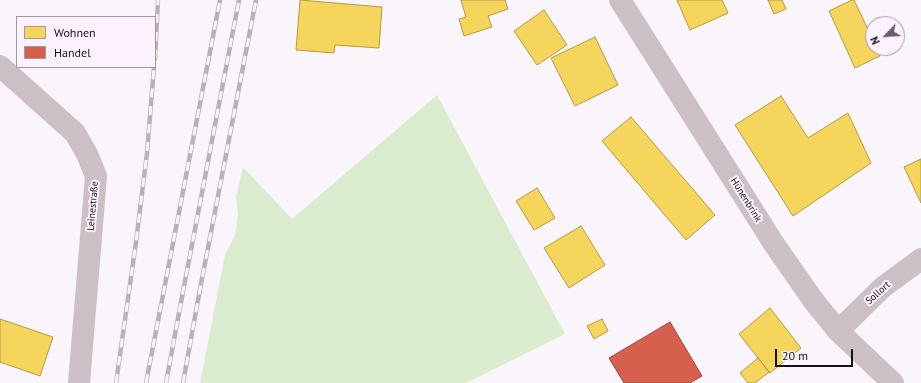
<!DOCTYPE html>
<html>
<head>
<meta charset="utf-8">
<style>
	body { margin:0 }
	#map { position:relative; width:921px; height:383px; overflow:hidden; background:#faf5fb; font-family:"PT Sans",sans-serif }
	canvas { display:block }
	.legend { position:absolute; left:16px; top:16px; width:140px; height:52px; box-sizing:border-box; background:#fcf2fe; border:1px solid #9f98a0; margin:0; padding:5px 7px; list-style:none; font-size:12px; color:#131014 }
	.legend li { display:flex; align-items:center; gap:8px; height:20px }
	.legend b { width:20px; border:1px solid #9f98a0 }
	.north { position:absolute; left:865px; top:16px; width:40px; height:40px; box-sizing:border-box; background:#fcf2fe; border:1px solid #9f98a0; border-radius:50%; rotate:245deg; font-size:11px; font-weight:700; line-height:16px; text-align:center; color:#131014 }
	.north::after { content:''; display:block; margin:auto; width:14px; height:18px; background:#646065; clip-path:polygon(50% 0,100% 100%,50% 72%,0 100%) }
	.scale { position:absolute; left:775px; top:349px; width:78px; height:18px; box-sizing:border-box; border:2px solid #131014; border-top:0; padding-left:5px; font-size:12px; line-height:14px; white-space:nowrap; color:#131014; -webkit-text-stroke:3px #fcf2fe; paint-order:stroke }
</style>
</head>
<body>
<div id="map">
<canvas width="921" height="383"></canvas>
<ul class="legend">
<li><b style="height:11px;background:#f6d55c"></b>Wohnen</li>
<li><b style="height:11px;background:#d6604d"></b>Handel</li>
</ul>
<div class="north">N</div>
<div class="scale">20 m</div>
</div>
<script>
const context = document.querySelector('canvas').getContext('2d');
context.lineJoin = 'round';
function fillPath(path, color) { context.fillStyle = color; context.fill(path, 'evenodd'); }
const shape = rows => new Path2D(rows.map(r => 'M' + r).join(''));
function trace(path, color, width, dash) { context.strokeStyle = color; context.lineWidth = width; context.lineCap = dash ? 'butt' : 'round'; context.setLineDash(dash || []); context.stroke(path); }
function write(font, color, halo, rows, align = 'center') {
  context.font = font + ' "PT Sans",sans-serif'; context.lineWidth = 4; context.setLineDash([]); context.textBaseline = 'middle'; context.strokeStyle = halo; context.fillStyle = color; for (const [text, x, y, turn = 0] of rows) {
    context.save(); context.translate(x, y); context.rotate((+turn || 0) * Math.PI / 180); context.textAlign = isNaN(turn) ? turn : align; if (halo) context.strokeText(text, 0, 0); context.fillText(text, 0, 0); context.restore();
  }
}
fillPath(shape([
	[437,95,565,334,466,383,200,383,225,255,235,235,238,216,236,197,243,167,292,219]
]), '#daecce');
const homes = shape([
	[300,0,382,7,379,48,335,45,334,53,296,50,300,0],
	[461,0,505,0,508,9,488,16,492,27,464,36,459,19,466,17,461,0],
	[677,0,722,0,728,13,690,30,677,0],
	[768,0,782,0,786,9,774,14,768,0],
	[852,0,854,0,873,40,873,48,877,48,880,56,855,68,829,11,852,0],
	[544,10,567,45,537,65,514,31,544,10],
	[595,37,618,85,575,106,551,58,595,37],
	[781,96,808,138,848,113,871,163,793,216,735,125,781,96],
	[631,117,715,215,686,240,602,141,631,117],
	[921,159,921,203,904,167,921,159],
	[537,188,555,218,534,230,516,201,537,188],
	[581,226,605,265,569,288,544,248,581,226],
	[770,308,801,348,770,373,739,334,770,308],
	[0,319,53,337,40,376,0,362,0,319],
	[602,319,608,331,594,339,587,326,602,319],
	[758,358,769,372,755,383,748,383,740,373,758,358]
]);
fillPath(homes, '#f6d55c');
trace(homes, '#b29a46', 1);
const shops = shape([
	[670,322,702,376,690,383,624,383,609,358,670,322]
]);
fillPath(shops, '#d6604d');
trace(shops, '#9c483c', 1);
trace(shape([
	[620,0,774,244,813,300,838,331,893,383],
	[0,66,75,133,87,154,96,176,79,383],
	[838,331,883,287,921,259]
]), '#cdc0c4', 22);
const rail = shape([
	[155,59,158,0],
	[116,383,136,242,147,153,154,67],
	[146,383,220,0],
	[166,383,181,302,239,0],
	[183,383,200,289,256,0]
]);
trace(rail, '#b9b2b5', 4.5);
trace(rail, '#fcf2fe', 3, [9]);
write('10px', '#131014', '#fcf2fe', [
	["Hünenbrink",746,200,58],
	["Leinestraße",93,206,-85],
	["Sollort",878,293,-42]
]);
</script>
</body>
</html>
